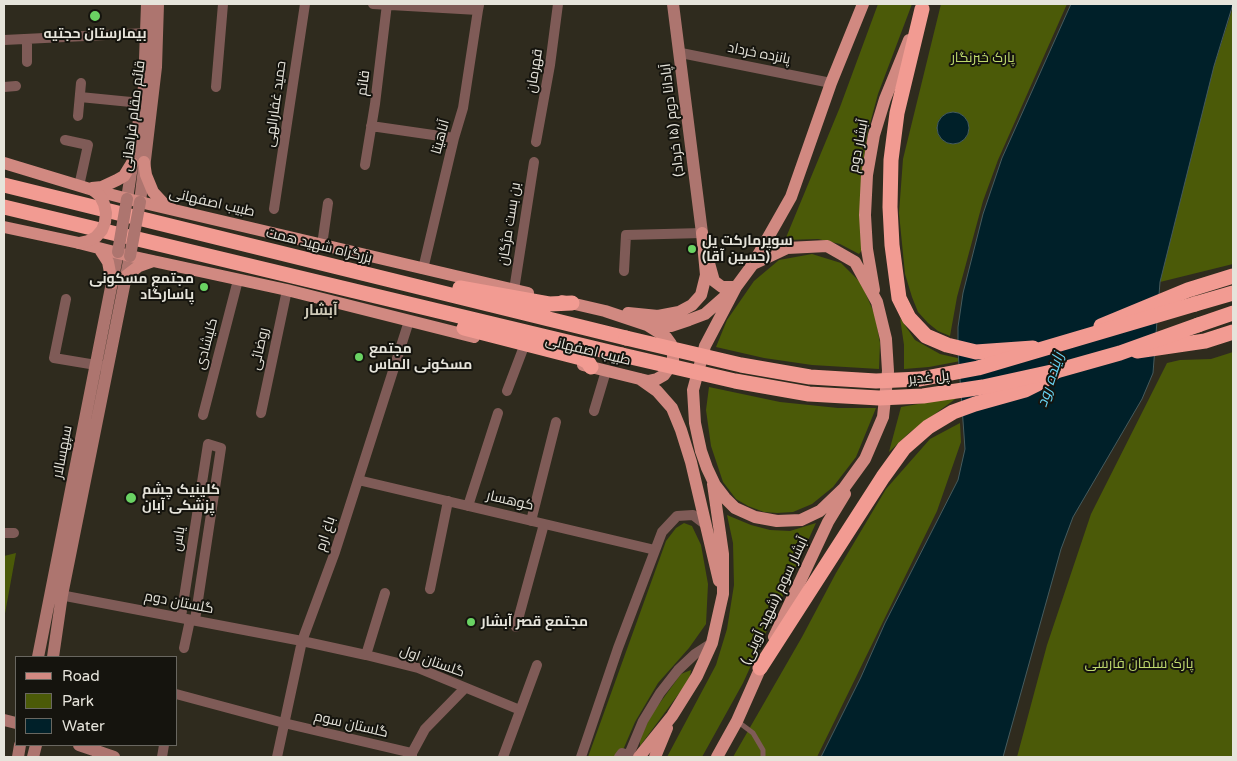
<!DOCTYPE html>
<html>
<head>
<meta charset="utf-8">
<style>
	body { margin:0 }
	#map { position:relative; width:1237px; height:761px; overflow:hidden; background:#2f2b1e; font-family:"Varela Round",sans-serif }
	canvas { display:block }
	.frame { position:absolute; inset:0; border:5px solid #e6e4db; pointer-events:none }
	.legend { position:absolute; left:15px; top:656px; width:162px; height:90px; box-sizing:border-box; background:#15140e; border:1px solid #696760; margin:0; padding:6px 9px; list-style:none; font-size:15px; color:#e6e4db }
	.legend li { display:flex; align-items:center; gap:10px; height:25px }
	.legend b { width:25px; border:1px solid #696760 }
</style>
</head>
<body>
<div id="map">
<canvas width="1237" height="761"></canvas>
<div class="frame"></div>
<ul class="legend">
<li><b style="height:6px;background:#d18981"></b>Road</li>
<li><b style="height:14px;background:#4b5a08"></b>Park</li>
<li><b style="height:14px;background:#002029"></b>Water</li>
</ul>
</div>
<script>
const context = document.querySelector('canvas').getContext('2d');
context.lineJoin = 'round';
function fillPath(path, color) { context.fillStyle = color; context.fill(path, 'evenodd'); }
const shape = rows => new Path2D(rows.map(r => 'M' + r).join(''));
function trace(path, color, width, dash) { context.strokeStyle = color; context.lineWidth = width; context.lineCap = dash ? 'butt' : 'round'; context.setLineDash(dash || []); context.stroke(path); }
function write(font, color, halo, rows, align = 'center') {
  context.font = font + ' "Varela Round",Cairo,sans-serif'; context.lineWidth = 4; context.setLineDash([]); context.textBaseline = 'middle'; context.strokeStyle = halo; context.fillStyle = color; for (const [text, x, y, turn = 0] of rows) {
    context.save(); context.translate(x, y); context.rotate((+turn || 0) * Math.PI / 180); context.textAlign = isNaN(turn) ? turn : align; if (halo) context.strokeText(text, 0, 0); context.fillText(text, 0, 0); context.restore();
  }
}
fillPath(shape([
	[878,4,912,4,878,94,868,131,861,177,862,250,859,254,840,244,818,239,785,240,840,107],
	[941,4,1067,4,998,160,983,201,957,297,950,336,938,331,928,323,918,312,912,297,905,274,899,213,903,159],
	[1233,7,1233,264,1160,282,1214,66],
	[812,254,841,263,861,283,875,315,880,343,879,369,812,365,764,358,716,347,727,320,754,281,779,260],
	[900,318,915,340,940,354,966,360,929,367,904,369,904,345],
	[1233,352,1233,757,1017,757,1047,645,1091,514,1167,363,1180,360,1211,359],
	[709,387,780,402,838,408,876,408,856,457,833,487,812,504,793,512,777,513,764,512,748,506,736,499,723,482,711,446,706,410],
	[958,397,909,433,889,452,901,407],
	[960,423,961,442,937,511,817,757,733,757,802,637,836,573,886,489,930,439],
	[727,515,751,525,770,530,790,531,816,523,743,683,702,757,667,757,716,665,727,629,734,585,733,543],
	[684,523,692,526,701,545,708,584,706,624,689,648,658,683,635,722,620,757,588,757,666,541,676,528],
	[16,553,4,619,4,556],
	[691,670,690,676,683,688,640,746,640,739,651,715,681,674]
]), '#4b5a08');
const water = shape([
	[1071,4,1233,4,1214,66,1160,282,1153,373,1142,399,1073,517,1061,549,1003,757,821,757,861,677,885,623,958,480,965,449,958,351,958,327,963,293,983,214,1002,158,1071,4],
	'937 128a16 16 0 1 1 32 0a16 16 0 1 1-32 0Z'
]);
fillPath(water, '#002029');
trace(water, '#455b5e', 1);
trace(shape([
	[737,721,753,733,763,750,763,757]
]), '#7f5b57', 5);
trace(shape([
	[373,4,478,10,479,5],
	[4,40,146,33],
	[681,53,831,83],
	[27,62,27,39],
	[4,87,16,86],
	[216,87,223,4],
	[80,97,141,103],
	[78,116,81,83],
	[371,126,454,138],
	[65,140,88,145,79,186],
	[536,142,550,65,558,4],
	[365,165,375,104,387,4],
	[274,209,305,4],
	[322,245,328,203],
	[423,269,454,138,463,108,478,10],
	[624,271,626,235,702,233],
	[514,290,534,162],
	[66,299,54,358,102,366],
	[507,391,523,349],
	[594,411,606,371],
	[261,413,287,290],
	[203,415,238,280],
	[358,480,655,550],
	[468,506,498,413],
	[531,521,556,422],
	[4,533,14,533],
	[430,589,448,501],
	[55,594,302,641,366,655,418,668,520,710],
	[181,617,208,444,221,448,195,620],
	[516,627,544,524],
	[184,648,190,620],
	[366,655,385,593],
	[176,694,284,723,412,753],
	[162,757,164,745],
	[277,757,302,641,335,552,409,321],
	[412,757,412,753,425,729,465,688],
	[503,757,537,665],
	[581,757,618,648,662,532,677,516,693,515,706,525],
	[619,757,622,753,629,755],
	[628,757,643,721,660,693,678,670,695,654,712,643]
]), '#7f5b57', 10);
trace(shape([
	[673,4,702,233],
	[127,199,144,87,147,4],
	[140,202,156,67,158,4],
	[38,657,118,252],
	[53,657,62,595,130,256],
	[4,720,16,723],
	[79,745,114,757],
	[18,757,20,745],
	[33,757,36,745]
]), '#ad756f', 12);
trace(shape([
	[144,162,146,175,153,192,165,205,171,208],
	[4,163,93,190,140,202,528,293],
	[92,188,102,187,117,180,124,176,132,163],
	[4,227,79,243,130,256,287,290,474,337],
	[827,246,855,262,877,302,886,339,888,371,883,417,865,459,844,488,820,511,801,520,777,521,755,517,735,508,725,498,715,485,707,468,701,451,695,423,693,390,705,346,736,287,753,264,787,248,827,246],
	[99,248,108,262,112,283],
	[709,263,714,281,722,287,736,287],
	[753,264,791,197,831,83,863,4],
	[126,276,139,266,153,261],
	[874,290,867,249,865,215,867,175,874,135,885,99,909,40],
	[562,301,605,311,647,325,666,337,671,344,673,352,673,361,669,368,664,375,657,379,648,381,583,365],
	[628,313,658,316,679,312,692,305,701,295,706,275,702,233],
	[648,325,671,326,689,320,705,314,730,292],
	[640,379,657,391,672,408,681,430,691,462,719,581],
	[774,637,828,522,845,494],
	[639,757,672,716,697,676,712,643,723,594,723,554,713,484],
	[655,757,667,728],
	[717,757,737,721,764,660]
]), '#d18981', 12);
trace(shape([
	[922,9,897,113,891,160,890,207,892,245,899,298,909,318,926,336,947,345,976,352,1033,348],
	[4,185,626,338],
	[4,207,622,355],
	[460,288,549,304,572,303],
	[1195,304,1233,293],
	[1198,325,1233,313],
	[1101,326,1188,290,1233,276],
	[464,328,581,358,588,362,591,367],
	[1137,351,1205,341,1233,332],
	[760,668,883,477,904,448,928,427,953,412,975,404,1025,390,1043,381,1056,371]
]), '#f29b92', 15);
trace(shape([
	[118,252,127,199],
	[130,256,140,202]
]), '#ad756f', 12);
trace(shape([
	[79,243,88,241,96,237,102,230,105,222,106,213,104,204,100,196,93,190]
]), '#d18981', 12);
trace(shape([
	[626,338,741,365,810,377,876,381,920,379,978,368,1195,304],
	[622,355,735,381,809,394,879,398,923,396,983,387,1056,371,1120,353,1198,325]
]), '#f29b92', 15);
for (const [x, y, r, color] of [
	[95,16,6,"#6ad363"],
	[692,249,5,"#6ad363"],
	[204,287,5,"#6ad363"],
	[359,357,5,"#6ad363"],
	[131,498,6,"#6ad363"],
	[471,622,5,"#6ad363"]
]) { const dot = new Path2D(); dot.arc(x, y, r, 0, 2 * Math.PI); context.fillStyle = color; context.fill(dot); trace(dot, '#15140e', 2); }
write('bold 14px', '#e6e4db', '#15140e', [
	["بیمارستان حجتیه",95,34,"center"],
	["سوپرمارکت پل",702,241],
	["(حسین آقا)",702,257],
	["مجتمع مسکونی",194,279,"right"],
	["پاسارگاد",194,295,"right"],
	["مجتمع",369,349],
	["مسکونی الماس",369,365],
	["کلینیک چشم",142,490],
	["پزشکی آبان",142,506],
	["مجتمع قصر آبشار",481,622]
], 'left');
write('14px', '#e6e4db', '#15140e', [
	["پانزده خرداد",759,54,11],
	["قهرمان",535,71,-81],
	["قائم",364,83,-83],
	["حمید غفارالهی",276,104,-82],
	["قائم مقام فراهانی",134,116,-83],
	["آپادانا دوم (۱۵ خرداد)",673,120,-97],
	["آناهیتا",441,137,-75],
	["آبشار دوم",859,146,-79],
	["طبیب اصفهانی",212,203,13],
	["بن بست مژگان",510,224,-81],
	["بزرگراه شهید همت",319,246,14],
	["کلیشادی",207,344,-75],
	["روضائی",260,349,-78],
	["طبیب اصفهانی",588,351,14],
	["پل غدیر",929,378,-6],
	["سپهسالار",63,452,-79],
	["کوهسار",510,501,13],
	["باغ ارم",326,534,-72],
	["یاس",179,539,-81],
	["آبشار سوم (شهید آوینی)",775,601,-65],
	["گلستان دوم",179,603,11],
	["گلستان اول",432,662,20],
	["گلستان سوم",351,725,13]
]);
write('14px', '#bfd96e', '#15140e', [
	["پارک خبرنگار",983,58],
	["پارک سلمان فارسی",1139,664]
]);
write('bold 15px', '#cec9b8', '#15140e', [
	["آبشار",321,311]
]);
write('italic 15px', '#67d4f4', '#15140e', [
	["زاینده رود",1051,380,-72]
]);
</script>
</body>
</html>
